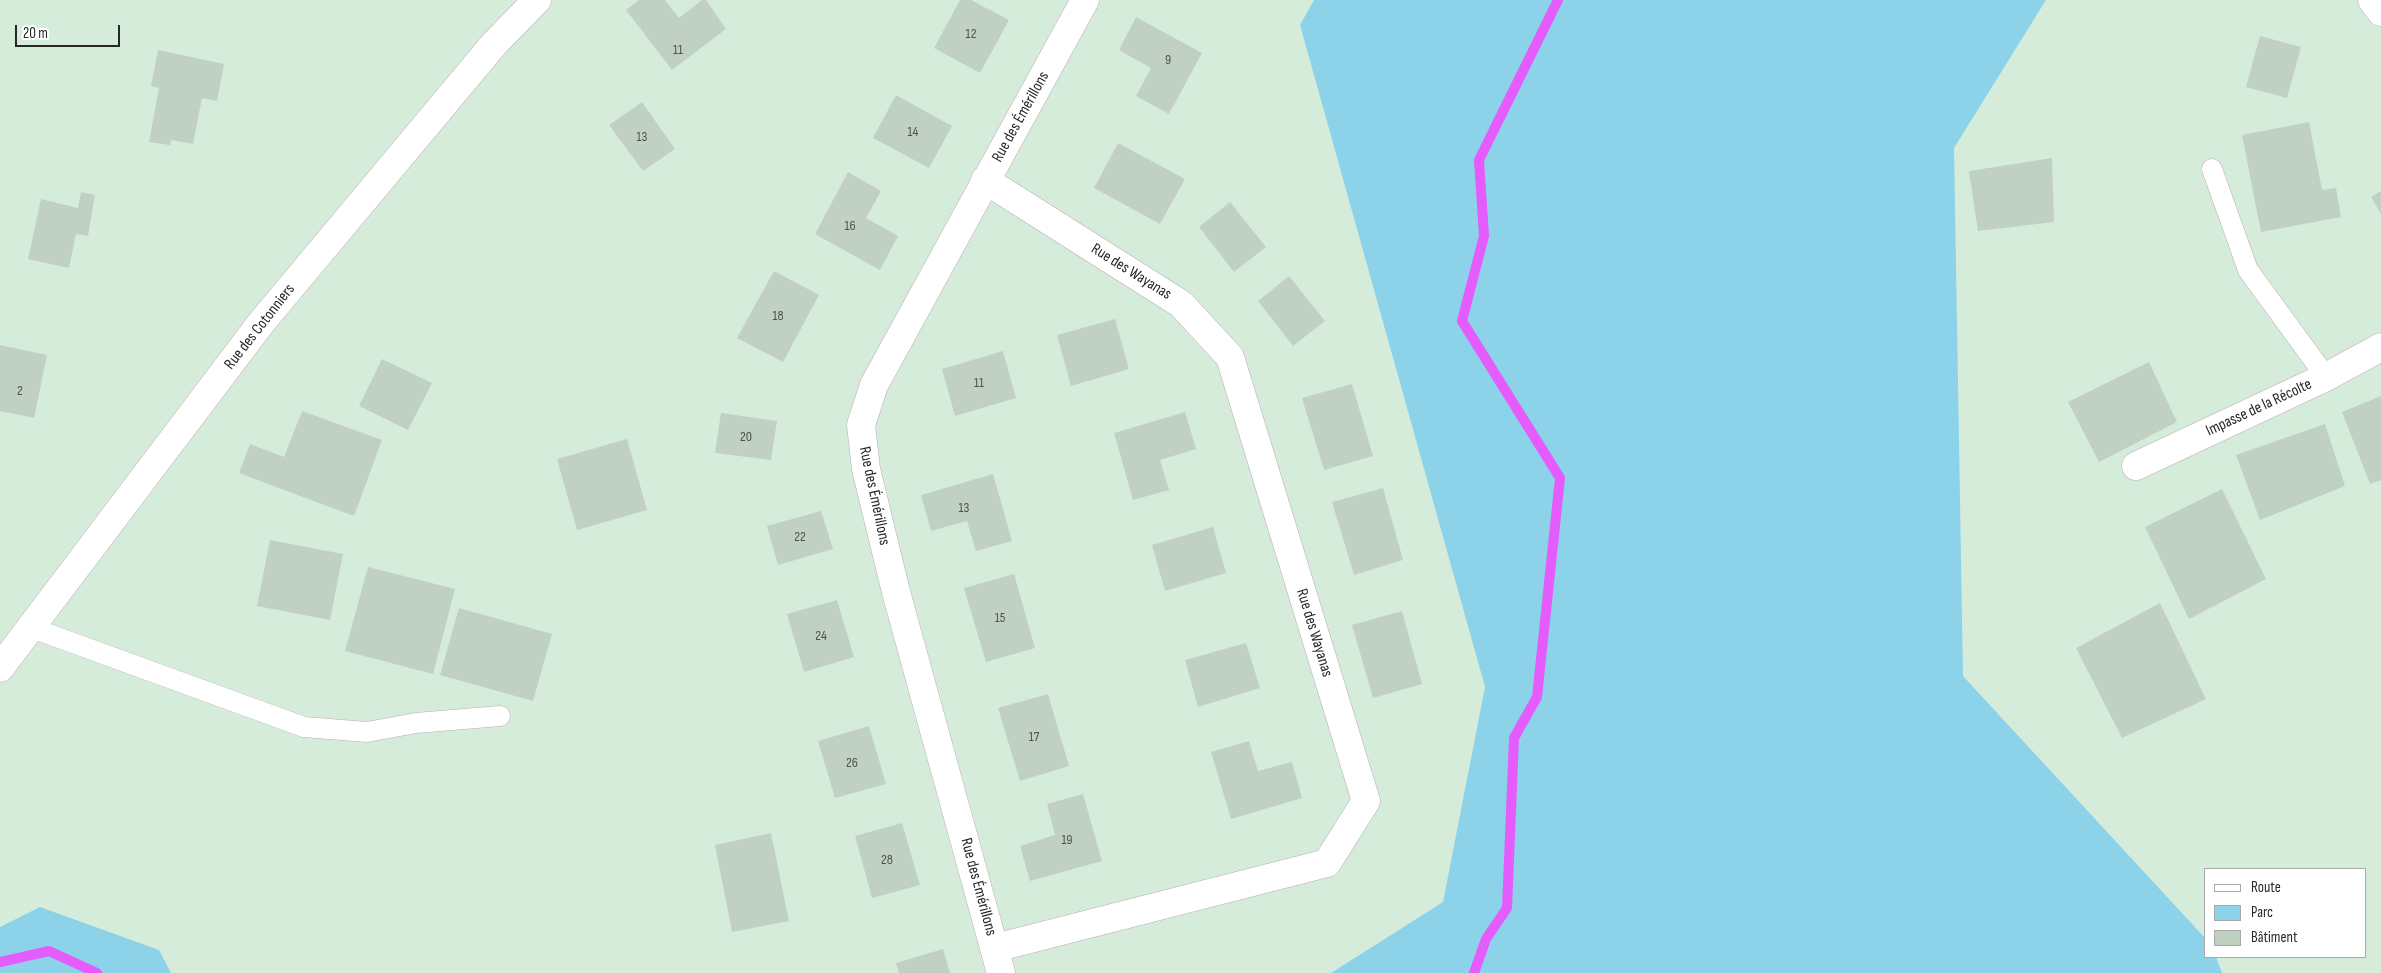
<!DOCTYPE html>
<html>
<head>
<meta charset="utf-8">
<style>
	body { margin:0 }
	#map { position:relative; width:2381px; height:973px; overflow:hidden; background:#d6ecda; font-family:"Sofia Sans Condensed",sans-serif }
	canvas { display:block }
	.legend { position:absolute; left:2204px; top:868px; width:162px; height:90px; box-sizing:border-box; background:#fff; border:1px solid #a9a9a9; margin:0; padding:6px 9px; list-style:none; font-size:15px; color:#272727 }
	.legend li { display:flex; align-items:center; gap:10px; height:25px }
	.legend b { width:25px; border:1px solid #a9a9a9 }
	.scale { position:absolute; left:15px; top:25px; width:105px; height:22px; box-sizing:border-box; border:2px solid #272727; border-top:0; padding-left:6px; font-size:15px; line-height:18px; white-space:nowrap; color:#272727; -webkit-text-stroke:4px #fff; paint-order:stroke }
</style>
</head>
<body>
<div id="map">
<canvas width="2381" height="973"></canvas>
<ul class="legend">
<li><b style="height:6px;background:#fff"></b>Route</li>
<li><b style="height:14px;background:#8cd3ea"></b>Parc</li>
<li><b style="height:14px;background:#c0d1c3"></b>Bâtiment</li>
</ul>
<div class="scale">20 m</div>
</div>
<script>
const context = document.querySelector('canvas').getContext('2d');
context.lineJoin = 'round';
function fillPath(path, color) { context.fillStyle = color; context.fill(path, 'evenodd'); }
const shape = rows => new Path2D(rows.map(r => 'M' + r).join(''));
function trace(path, color, width, dash) { context.strokeStyle = color; context.lineWidth = width; context.lineCap = dash ? 'butt' : 'round'; context.setLineDash(dash || []); context.stroke(path); }
function write(font, color, halo, rows, align = 'center') {
  context.font = font + ' "Sofia Sans Condensed",sans-serif'; context.lineWidth = 4; context.setLineDash([]); context.textBaseline = 'middle'; context.strokeStyle = halo; context.fillStyle = color; for (const [text, x, y, turn = 0] of rows) {
    context.save(); context.translate(x, y); context.rotate((+turn || 0) * Math.PI / 180); context.textAlign = isNaN(turn) ? turn : align; if (halo) context.strokeText(text, 0, 0); context.fillText(text, 0, 0); context.restore();
  }
}
fillPath(shape([
	[1314,0,2046,0,1954,148,1963,676,2205,938,2205,957,2216,957,2222,973,1331,973,1443,902,1485,687,1300,25],
	[40,907,159,950,171,973,0,973,0,927]
]), '#8cd3ea');
trace(shape([
	[0,962,49,951,97,973],
	[1474,973,1486,939,1507,908,1514,738,1537,697,1560,478,1462,321,1484,236,1479,160,1558,0]
]), '#e45cfc', 10);
fillPath(shape([
	[639,0,665,0,679,18,702,0,706,0,726,29,672,70,626,10],
	[960,0,971,0,1009,20,980,73,934,48],
	[1136,17,1202,53,1169,114,1136,96,1151,68,1119,50],
	[2260,36,2301,47,2287,98,2246,87],
	[158,50,224,64,217,101,202,98,193,144,171,140,170,145,149,142,159,88,151,86],
	[896,95,952,126,929,168,873,138],
	[642,102,675,149,643,171,609,125],
	[2309,122,2322,190,2336,188,2341,217,2261,232,2242,135],
	[1118,143,1185,179,1160,224,1094,188],
	[2052,158,2054,222,1978,231,1969,171],
	[848,172,881,191,866,218,898,236,880,270,815,234],
	[2381,191,2381,214,2371,197],
	[81,192,95,195,88,236,76,234,69,268,28,259,41,199,78,208],
	[1230,202,1266,247,1234,272,1199,227],
	[774,271,819,295,783,362,737,338],
	[1289,276,1325,321,1293,346,1258,301],
	[1115,319,1129,369,1071,386,1057,335],
	[0,345,47,355,34,418,0,411],
	[1003,351,1016,398,955,416,942,369],
	[382,359,432,383,408,430,359,406],
	[2149,362,2177,422,2099,462,2068,402],
	[1352,384,1373,456,1324,470,1302,398],
	[2381,396,2381,480,2370,484,2342,412],
	[302,411,382,440,354,516,239,473,250,444,284,457],
	[1185,412,1196,449,1160,460,1169,490,1133,500,1114,433],
	[721,413,777,421,771,460,715,453],
	[2325,424,2345,486,2260,520,2236,455],
	[627,439,647,510,577,530,557,459],
	[993,474,1012,541,976,551,967,521,931,531,921,495],
	[1383,488,1403,560,1354,575,1332,502],
	[2222,489,2266,579,2189,619,2145,527],
	[821,511,833,549,778,565,767,526],
	[1213,527,1226,573,1165,591,1152,545],
	[270,540,343,554,330,620,257,606],
	[368,567,455,589,433,674,345,651],
	[1014,574,1035,648,986,662,964,588],
	[837,600,854,657,804,672,787,614],
	[2160,603,2206,699,2122,738,2076,648],
	[459,608,552,634,533,701,440,675],
	[1402,611,1422,684,1373,698,1352,625],
	[1246,643,1260,688,1198,707,1185,660],
	[1048,694,1069,766,1020,781,998,708],
	[869,726,886,784,835,798,818,741],
	[1249,741,1258,771,1292,762,1302,798,1231,819,1211,752],
	[1083,794,1102,861,1030,881,1020,846,1055,835,1047,804],
	[902,823,920,885,872,898,855,836],
	[771,833,789,921,732,932,715,845],
	[943,949,950,973,899,973,896,963]
]), '#c0d1c3');
const service = shape([
	[2212,169,2248,270,2326,377],
	[32,628,304,727,367,732,416,723,500,716]
]);
const minor = shape([
	[2372,0,2381,12],
	[985,180,1181,304,1230,357,1366,801,1327,863,995,948],
	[2136,466,2326,377,2381,347],
	[0,668,261,323,494,44,537,0],
	[1001,973,896,592,866,469,861,425,874,385,1085,0]
]);
trace(service, '#bdabb6', 21);
trace(minor, '#bdabb6', 29);
trace(service, '#fff', 20);
trace(minor, '#fff', 28);
write('14px', '#4d524e', null, [
	["12",971,34],
	["11",678,50],
	["9",1168,60],
	["14",913,132],
	["13",642,137],
	["16",850,226],
	["18",778,316],
	["11",979,383],
	["2",20,391],
	["20",746,437],
	["13",964,508],
	["22",800,537],
	["15",1000,618],
	["24",821,636],
	["17",1034,737],
	["26",852,763],
	["19",1067,840],
	["28",887,860]
]);
write('16px', '#272727', '#fff', [
	["Rue des Émérillons",1021,117,-61],
	["Rue des Wayanas",1131,272,32],
	["Rue des Cotonniers",260,327,-52],
	["Impasse de la Récolte",2259,408,-25],
	["Rue des Émérillons",874,496,78],
	["Rue des Wayanas",1314,633,73],
	["Rue des Émérillons",978,887,75]
]);
</script>
</body>
</html>
